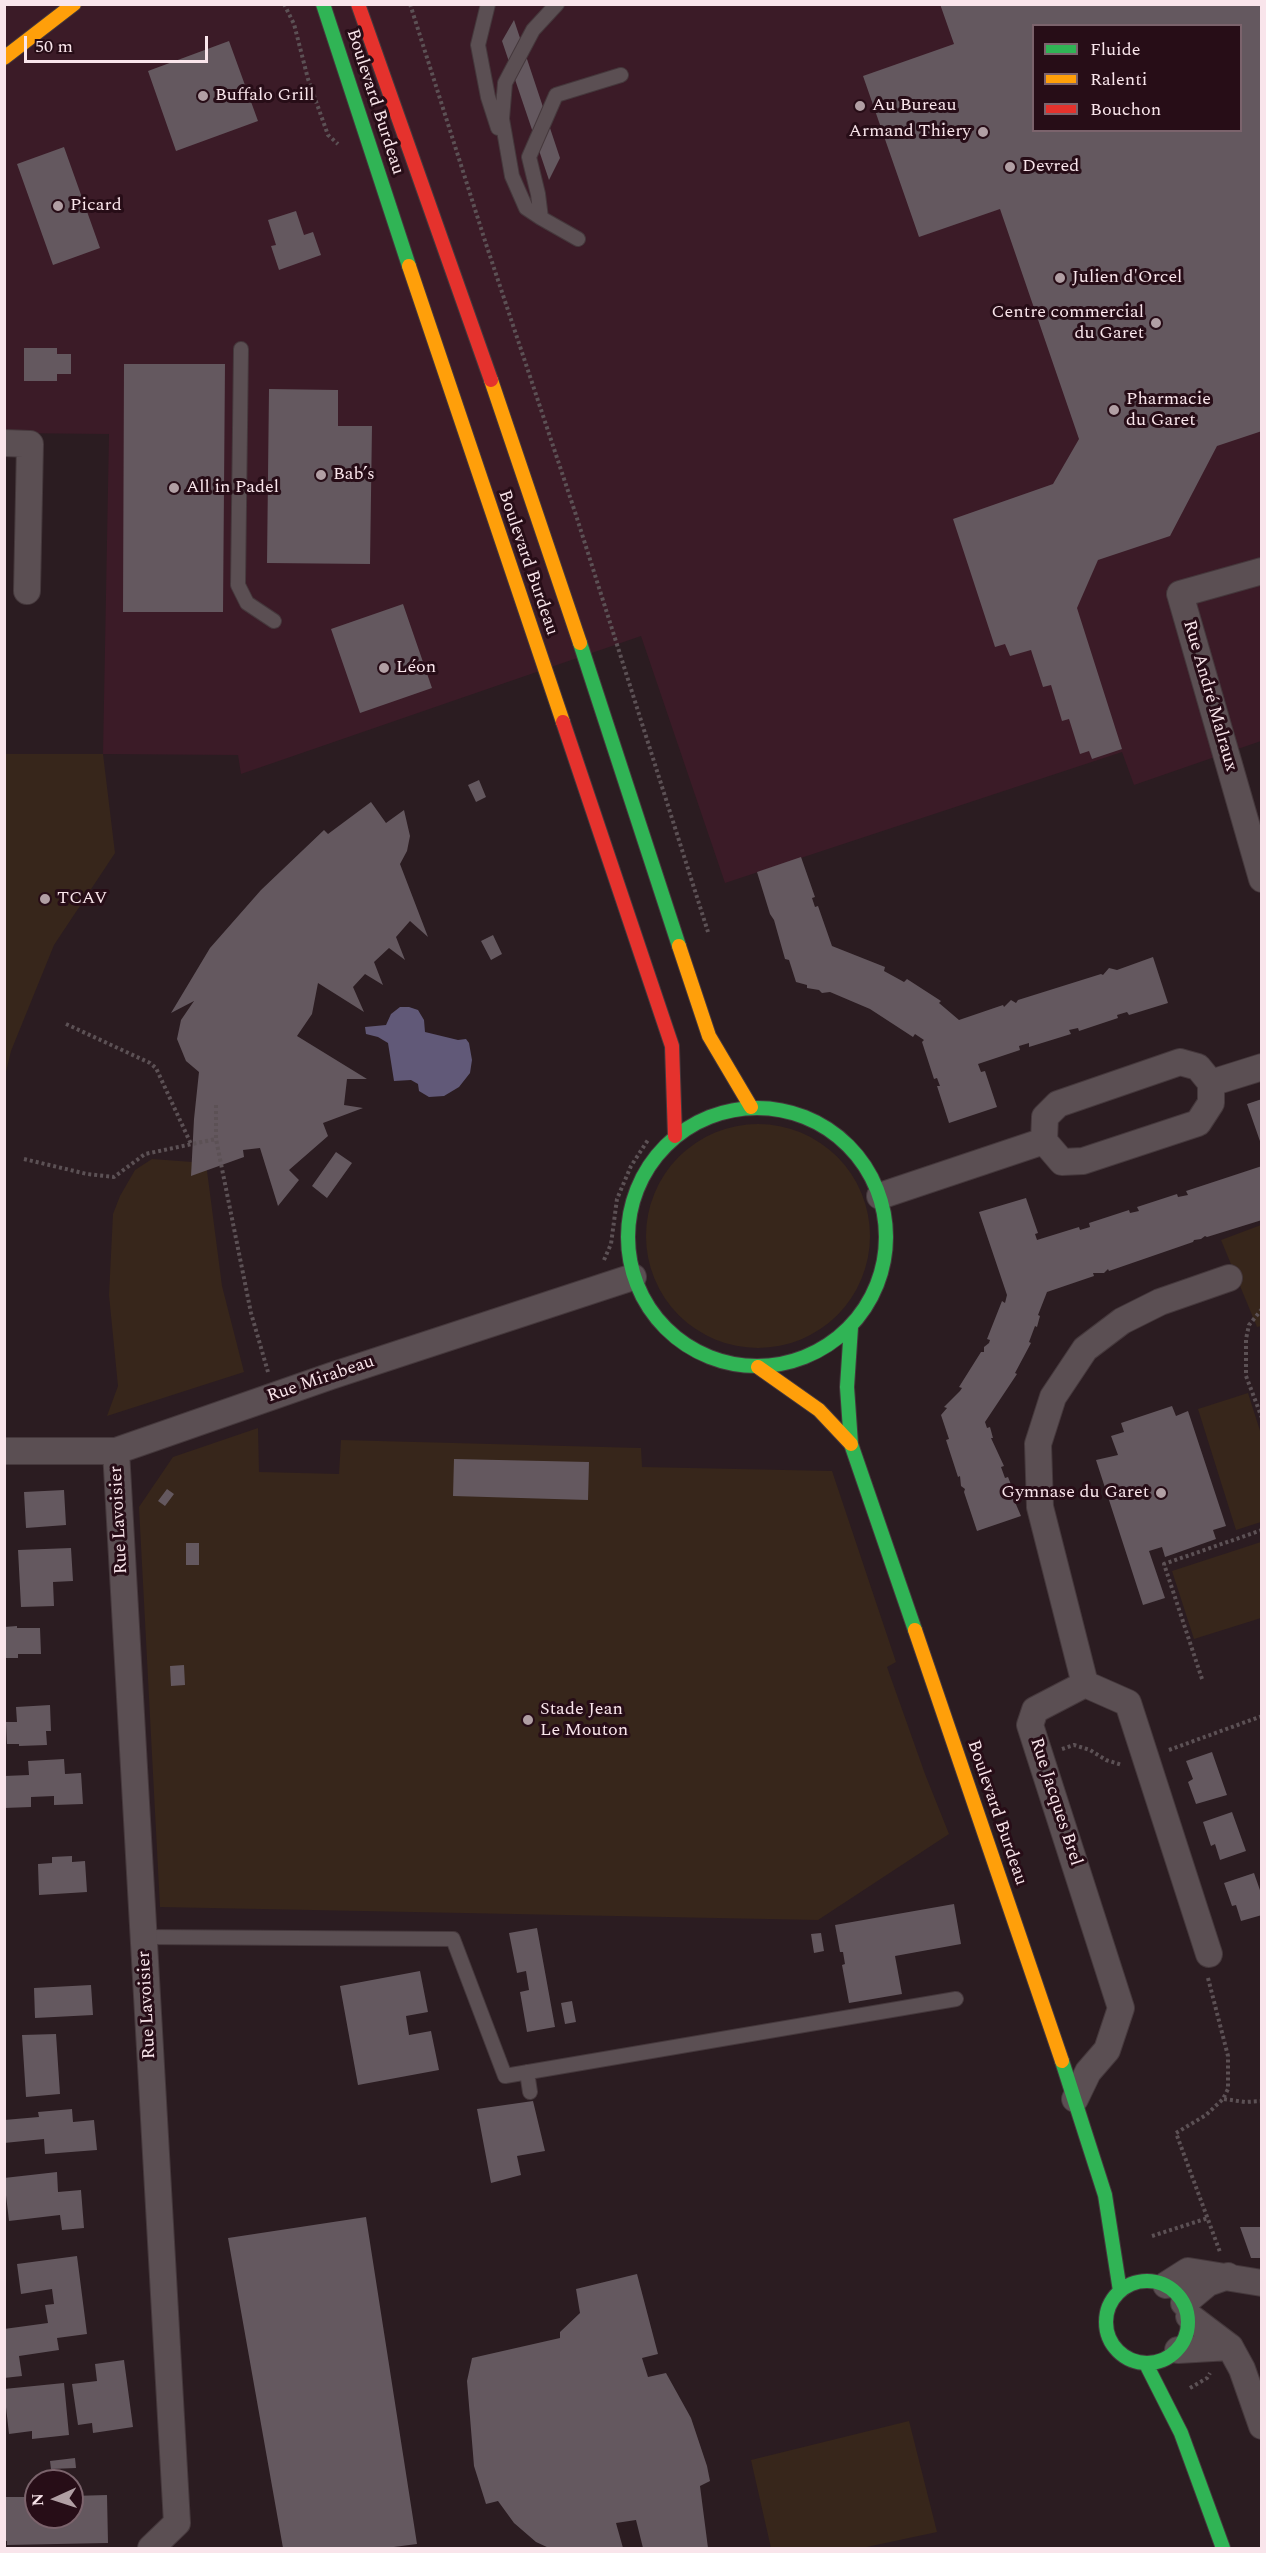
<!DOCTYPE html>
<html>
<head>
<meta charset="utf-8">
<style>
	body { margin:0 }
	#map { position:relative; width:1266px; height:2553px; overflow:hidden; background:#2b1c21; font-family:Spectral,serif }
	canvas { display:block }
	.frame { position:absolute; inset:0; border:6px solid #f9e5eb; pointer-events:none }
	.legend { position:absolute; left:1032px; top:24px; width:210px; height:108px; box-sizing:border-box; background:#270d17; border:2px solid #7b636c; margin:0; padding:8px 10px; list-style:none; font-size:18px; color:#f9e5eb }
	.legend li { display:flex; align-items:center; gap:12px; height:30px }
	.legend b { width:30px; border:2px solid #7b636c }
	.north { position:absolute; left:24px; top:2469px; width:60px; height:60px; box-sizing:border-box; background:#270d17; border:2px solid #7b636c; border-radius:50%; rotate:267deg; font-size:16px; font-weight:700; line-height:24px; text-align:center; color:#f9e5eb }
	.north::after { content:''; display:block; margin:auto; width:21px; height:27px; background:#b19fa4; clip-path:polygon(50% 0,100% 100%,50% 72%,0 100%) }
	.scale { position:absolute; left:24px; top:36px; width:184px; height:27px; box-sizing:border-box; border:3px solid #f9e5eb; border-top:0; padding-left:8px; font-size:18px; line-height:21px; white-space:nowrap; color:#f9e5eb; -webkit-text-stroke:4px #270d17; paint-order:stroke }
</style>
</head>
<body>
<div id="map">
<canvas width="1266" height="2553"></canvas>
<div class="frame"></div>
<ul class="legend">
<li><b style="height:8px;background:#30b455"></b>Fluide</li>
<li><b style="height:8px;background:#ff9f0a"></b>Ralenti</li>
<li><b style="height:8px;background:#e5322d"></b>Bouchon</li>
</ul>
<div class="north">N</div>
<div class="scale">50 m</div>
</div>
<script>
const context = document.querySelector('canvas').getContext('2d');
context.lineJoin = 'round';
function fillPath(path, color) { context.fillStyle = color; context.fill(path, 'evenodd'); }
const shape = rows => new Path2D(rows.map(r => 'M' + r).join(''));
function trace(path, color, width, dash) { context.strokeStyle = color; context.lineWidth = width; context.lineCap = dash ? 'butt' : 'round'; context.setLineDash(dash || []); context.stroke(path); }
function write(font, color, halo, rows, align = 'center') {
  context.font = font + ' Spectral,serif'; context.lineWidth = 6; context.setLineDash([]); context.textBaseline = 'middle'; context.strokeStyle = halo; context.fillStyle = color; for (const [text, x, y, turn = 0] of rows) {
    context.save(); context.translate(x, y); context.rotate((+turn || 0) * Math.PI / 180); context.textAlign = isNaN(turn) ? turn : align; if (halo) context.strokeText(text, 0, 0); context.fillText(text, 0, 0); context.restore();
  }
}
fillPath(shape([
	[5,5,1261,5,1261,741,1134,785,1122,752,725,883,641,636,241,774,238,755,103,754,109,434,5,433],
	[1034,26,1240,26,1240,130,1034,130]
]), '#3b1b27');
fillPath(shape([
	[5,754,103,754,115,853,54,945,11,1051,5,1076],
	'646 1236a112 112 0 1 1 224 0a112 112 0 1 1-224 0Z',
	[152,1159,206,1163,222,1286,244,1372,107,1416,118,1386,109,1295,113,1214,120,1196,135,1170],
	[1261,1225,1261,1326,1257,1327,1221,1240],
	[1248,1393,1261,1434,1261,1522,1236,1530,1198,1409],
	[258,1428,259,1472,339,1474,341,1440,641,1448,642,1467,832,1471,896,1662,887,1667,925,1774,949,1834,818,1920,160,1907,139,1507,173,1457],
	[1261,1542,1261,1618,1194,1639,1172,1571],
	[909,2421,937,2532,862,2548,771,2548,751,2460]
]), '#37261b');
fillPath(shape([
	[400,1007,409,1007,418,1010,424,1020,425,1032,458,1040,466,1039,469,1043,472,1060,470,1073,459,1087,444,1096,429,1097,419,1091,418,1084,411,1080,394,1081,388,1043,378,1037,366,1034,365,1027,386,1025,391,1014]
]), '#615978');
fillPath(shape([
	[940,4,1262,4,1262,431,1217,446,1170,536,1098,560,1077,608,1122,749,1092,759,1089,751,1080,754,1069,719,1062,721,1051,685,1043,687,1031,650,1010,656,1005,644,995,647,953,519,1053,484,1079,439,1000,209,919,237,863,76,954,44],
	[1034,26,1240,26,1240,130,1034,130],
	[514,20,560,158,549,180,502,41],
	[229,41,258,121,176,151,148,71],
	[64,147,100,248,53,265,17,164],
	[296,211,304,235,313,232,321,255,279,270,271,246,276,245,268,220],
	[24,348,57,348,57,354,71,354,71,374,57,374,57,381,24,381],
	[124,364,225,364,223,612,123,612],
	[269,389,338,390,338,426,372,426,370,564,267,563],
	[403,604,432,688,360,713,331,629],
	[479,780,486,797,476,802,468,785],
	[371,802,386,823,404,810,410,836,407,851,400,864,428,937,410,921,396,937,405,960,389,948,374,962,383,985,365,974,353,987,364,1012,318,983,312,1014,297,1036,367,1079,347,1079,344,1105,363,1108,323,1123,328,1136,289,1170,299,1180,278,1206,260,1148,243,1150,244,1157,191,1176,194,1119,199,1072,186,1061,177,1039,181,1020,194,1001,171,1013,210,948,261,890,324,830,328,834],
	[801,857,815,897,812,898,815,907,818,906,832,946,885,967,884,971,904,982,907,979,941,1001,939,1003,959,1020,1003,1005,1004,1007,1011,1000,1016,1003,1018,1000,1101,974,1103,975,1109,968,1117,970,1153,957,1168,1003,1129,1015,1127,1012,1117,1015,1118,1018,1079,1031,1078,1028,1069,1030,1071,1034,1029,1047,1029,1043,1019,1046,1020,1050,978,1064,981,1072,985,1071,997,1107,949,1123,937,1086,940,1086,937,1078,934,1079,922,1042,924,1040,915,1034,913,1037,870,1009,830,992,822,993,819,990,807,988,807,985,796,982,789,960,785,959,774,920,770,914,757,872],
	[493,935,502,954,491,960,481,941],
	[1262,1099,1262,1144,1261,1144,1247,1104],
	[336,1152,352,1163,327,1198,312,1186],
	[1262,1166,1262,1220,1207,1237,1205,1236,1201,1239,1194,1240,1193,1242,1109,1271,1108,1269,1104,1273,1093,1273,1094,1276,1047,1292,1038,1315,1040,1316,1037,1327,1035,1326,1029,1342,1031,1343,1015,1373,1017,1374,985,1422,987,1428,990,1427,993,1438,991,1438,1004,1466,1001,1467,1005,1478,1008,1477,1012,1487,1009,1488,1021,1516,977,1531,964,1492,965,1489,961,1486,960,1476,958,1477,946,1440,949,1439,941,1415,947,1408,944,1407,960,1391,962,1388,959,1387,981,1352,984,1352,984,1347,989,1343,990,1340,987,1339,1002,1301,1005,1303,1007,1295,979,1212,1026,1198,1038,1233,1035,1234,1037,1240,1079,1227,1080,1230,1090,1227,1089,1223,1129,1210,1130,1213,1139,1211,1137,1207,1177,1194,1178,1197,1188,1195,1186,1191],
	[1172,1406,1176,1416,1188,1411,1226,1526,1213,1530,1216,1539,1165,1557,1162,1547,1149,1551,1165,1598,1143,1605,1096,1460,1118,1455,1111,1436,1124,1432,1121,1423],
	[454,1459,589,1462,588,1500,453,1496],
	[167,1489,174,1494,165,1506,158,1501],
	[64,1490,66,1525,26,1528,24,1492],
	[186,1543,199,1543,199,1565,186,1565],
	[71,1548,73,1581,53,1582,54,1606,21,1607,18,1550],
	[17,1626,17,1628,40,1628,41,1654,18,1654,18,1658,4,1658,4,1627],
	[184,1665,185,1685,171,1686,170,1666],
	[50,1705,51,1731,46,1731,47,1745,19,1746,19,1744,7,1744,6,1722,17,1722,16,1707],
	[1212,1752,1227,1795,1196,1804,1188,1782,1193,1779,1186,1761],
	[64,1759,65,1774,81,1773,83,1804,54,1805,54,1796,31,1797,31,1807,4,1808,4,1776,29,1775,28,1761],
	[1232,1812,1246,1851,1220,1860,1215,1844,1211,1846,1203,1822],
	[72,1856,72,1862,85,1861,87,1892,39,1895,38,1864,52,1863,52,1857],
	[1254,1873,1262,1896,1262,1915,1241,1921,1236,1905,1232,1906,1224,1883],
	[954,1904,961,1944,895,1956,902,1994,849,2003,842,1965,845,1964,843,1952,840,1952,835,1925],
	[537,1928,555,2027,527,2032,520,1992,529,1990,526,1971,517,1973,509,1933],
	[821,1933,824,1951,814,1953,811,1934],
	[420,1971,428,2012,406,2016,409,2035,431,2031,439,2070,358,2085,340,1986],
	[91,1985,93,2015,35,2018,34,1988],
	[572,2001,576,2022,565,2024,561,2003],
	[56,2034,60,2094,26,2097,22,2035],
	[533,2101,545,2151,517,2156,521,2175,491,2183,477,2109],
	[72,2109,73,2122,94,2120,97,2150,45,2154,44,2139,4,2143,4,2120,39,2117,38,2112],
	[57,2172,58,2192,81,2190,84,2228,62,2230,60,2215,9,2221,4,2178],
	[366,2217,417,2544,386,2548,283,2548,228,2238],
	[1240,2227,1262,2227,1262,2258,1251,2258],
	[77,2256,87,2334,57,2338,59,2350,19,2356,22,2376,4,2378,4,2329,48,2323,45,2305,54,2304,52,2289,21,2294,17,2264],
	[637,2274,658,2354,642,2358,648,2377,666,2373,691,2418,707,2466,710,2481,700,2486,708,2548,643,2548,636,2520,616,2523,623,2548,549,2548,536,2542,514,2523,498,2501,486,2504,474,2466,467,2381,472,2358,560,2338,560,2332,580,2313,576,2289],
	[124,2360,133,2427,93,2433,92,2423,78,2425,72,2384,97,2381,95,2364],
	[64,2383,69,2435,32,2439,32,2431,9,2434,4,2389],
	[75,2458,76,2468,51,2469,50,2461],
	[107,2495,108,2543,7,2545,7,2541,5,2541,6,2497,36,2497,36,2517,72,2517,72,2496]
]), '#64585f');
const lane = shape([
	[488,4,478,45,488,97,498,128],
	[541,218,526,208,512,176,502,119,505,83,533,30,557,4],
	[578,239,541,218,538,194,529,157,556,95,621,75],
	[241,349,238,585,247,603,274,621],
	[144,1937,453,1939,505,2076,956,1999],
	[527,2072,530,2092]
]);
const street = shape([
	[4,443,30,444,27,591],
	[1262,571,1180,594,1262,879],
	[1180,1062,1198,1067,1211,1083,1211,1103,1198,1123,1083,1161,1062,1162,1044,1141,1045,1117,1058,1104,1180,1062],
	[1211,1083,1262,1067],
	[880,1196,1044,1141],
	[4,1451,116,1451,331,1376,633,1277],
	[116,1451,177,2523,151,2548],
	[1085,1684,1040,1507,1038,1444,1053,1397,1085,1349,1122,1321,1160,1302,1229,1278],
	[1075,2099,1088,2072,1107,2050,1121,2008,1030,1725,1035,1710,1085,1684,1128,1703,1209,1954],
	[1166,2285,1188,2271,1262,2283],
	[1184,2303,1208,2283,1228,2276],
	[1189,2316,1230,2347,1242,2369,1262,2426],
	[1178,2350,1230,2347]
]);
const fast = shape([
	[323,4,409,266],
	[580,643,679,946],
	'628 1237a129 129 0 1 1 258 0a129 129 0 1 1-258 0Z',
	[851,1327,847,1387,851,1444,915,1630],
	[1062,2061,1105,2195,1120,2291],
	'1106 2322a41 41 0 1 1 82 0a41 41 0 1 1-82 0Z',
	[1146,2364,1181,2433,1223,2548]
]);
const slow = shape([
	[4,58,74,4],
	[409,266,563,722],
	[491,380,580,643],
	[679,946,709,1036,751,1107],
	[758,1367,819,1410,851,1444],
	[915,1630,1062,2061]
]);
const jam = shape([
	[358,4,491,380],
	[563,722,672,1046,675,1136]
]);
trace(lane, '#45383c', 16);
trace(street, '#45383c', 28);
trace(fast, '#45383c', 16);
trace(slow, '#45383c', 16);
trace(jam, '#45383c', 16);
trace(shape([
	[284,4,294,24,308,79,328,135,338,144],
	[410,4,486,244,575,512,708,932],
	[66,1024,150,1063,156,1068,191,1144],
	[216,1105,216,1139,251,1313,268,1372],
	[24,1159,87,1174,114,1177,145,1154,216,1139],
	[604,1260,611,1244,617,1199,631,1166,648,1140],
	[1262,1309,1249,1325,1246,1339,1246,1376,1262,1418],
	[1202,1679,1164,1564,1262,1530],
	[1062,1749,1074,1745,1090,1750,1106,1760,1122,1765],
	[1169,1750,1262,1716],
	[1208,1978,1228,2056,1228,2089,1223,2099,1206,2115,1176,2133,1220,2252],
	[1224,2099,1245,2102,1262,2101],
	[1152,2236,1208,2218],
	[1190,2388,1207,2378,1210,2373]
]), '#5c5155', 4, [3, 3]);
trace(lane, '#5b4f53', 14);
trace(street, '#5b4f53', 26);
trace(fast, '#30b455', 14);
trace(slow, '#ff9f0a', 14);
trace(jam, '#e5322d', 14);
for (const [x, y, r, color] of [
	[203,96,6,"#b19fa4"],
	[860,106,6,"#b19fa4"],
	[983,132,6,"#b19fa4"],
	[1010,167,6,"#b19fa4"],
	[58,206,6,"#b19fa4"],
	[1060,278,6,"#b19fa4"],
	[1156,323,6,"#b19fa4"],
	[1114,410,6,"#b19fa4"],
	[321,475,6,"#b19fa4"],
	[174,488,6,"#b19fa4"],
	[384,668,6,"#b19fa4"],
	[45,899,6,"#b19fa4"],
	[1161,1493,6,"#b19fa4"],
	[528,1720,6,"#b19fa4"]
]) { const dot = new Path2D(); dot.arc(x, y, r, 0, 2 * Math.PI); context.fillStyle = color; context.fill(dot); trace(dot, '#270d17', 2); }
write('18px', '#f9e5eb', '#270d17', [
	["Buffalo Grill",215,96],
	["Au Bureau",872,106],
	["Armand Thiery",971,132,"right"],
	["Devred",1022,167],
	["Picard",70,206],
	["Julien d'Orcel",1072,278],
	["Centre commercial",1144,313,"right"],
	["du Garet",1144,334,"right"],
	["Pharmacie",1126,400],
	["du Garet",1126,421],
	["Bab’s",333,475],
	["All in Padel",186,488],
	["Léon",396,668],
	["TCAV",57,899],
	["Gymnase du Garet",1149,1493,"right"],
	["Stade Jean",540,1710],
	["Le Mouton",540,1731]
], 'left');
write('18px', '#f9e5eb', '#270d17', [
	["Boulevard Burdeau",374,102,72],
	["Boulevard Burdeau",527,563,71],
	["Rue André Malraux",1209,696,74],
	["Rue Mirabeau",321,1380,-19],
	["Rue Lavoisier",120,1520,-93],
	["Rue Jacques Brel",1055,1802,72],
	["Boulevard Burdeau",996,1813,71],
	["Rue Lavoisier",148,2005,-93]
]);
</script>
</body>
</html>
